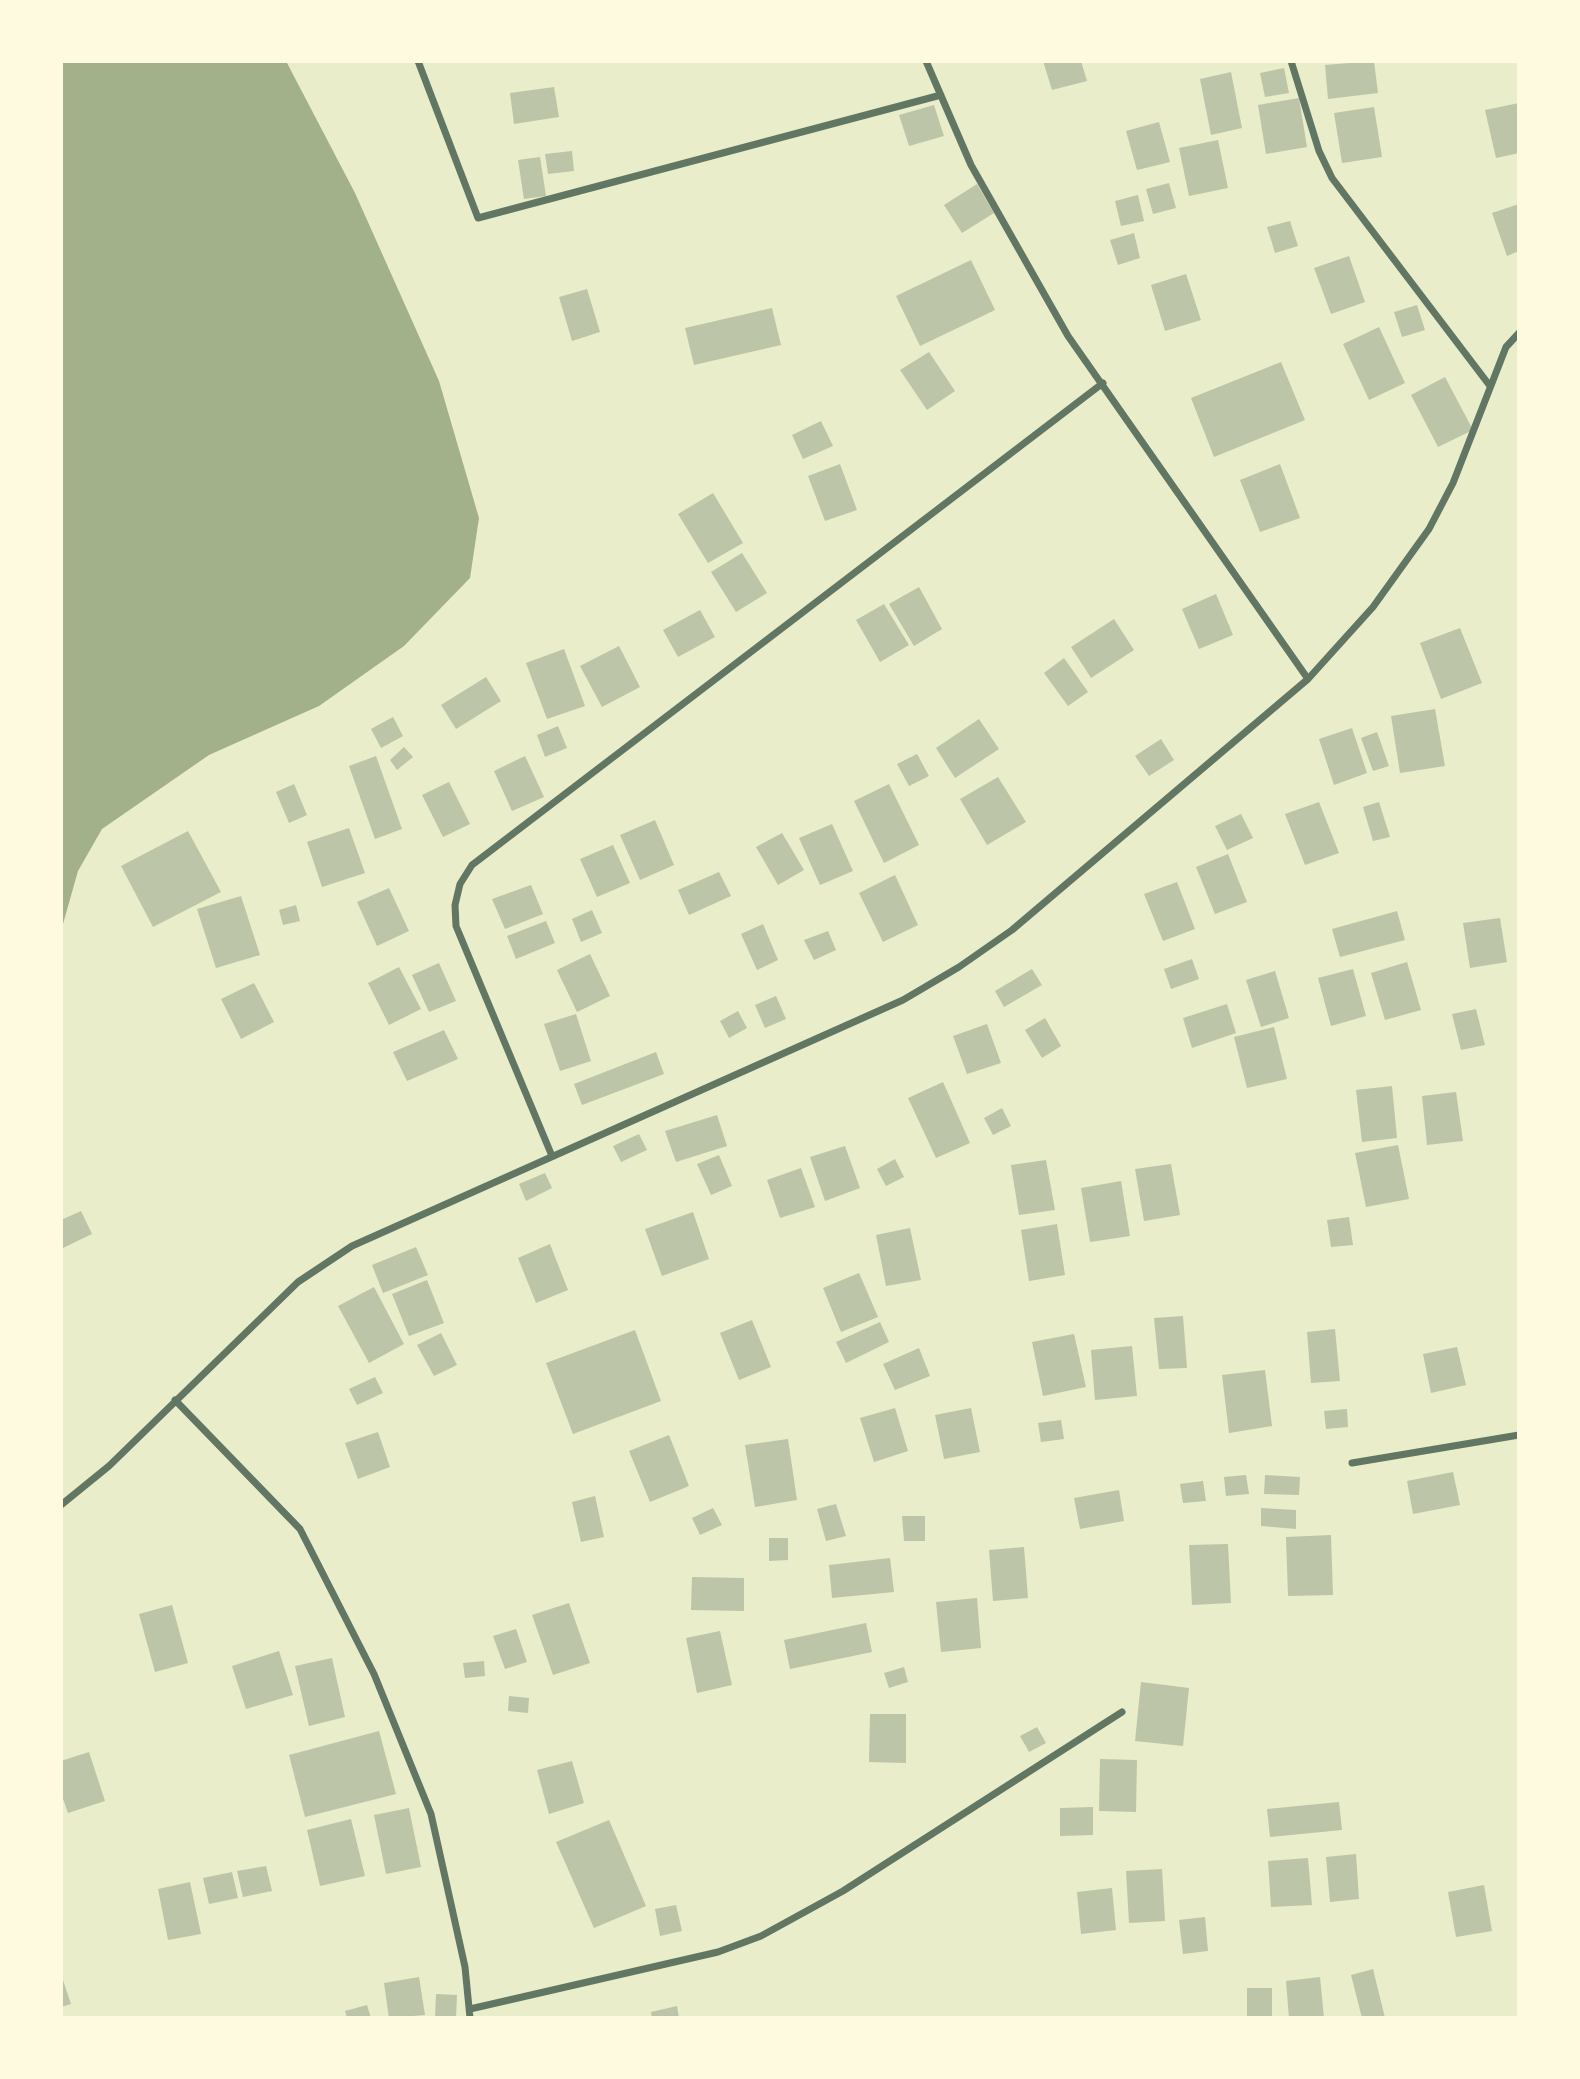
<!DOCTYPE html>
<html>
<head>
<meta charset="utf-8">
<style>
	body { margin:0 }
	#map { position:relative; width:1580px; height:2079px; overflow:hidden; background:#e9edc9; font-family:Poppins,sans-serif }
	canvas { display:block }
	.frame { position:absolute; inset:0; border:63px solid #fefae0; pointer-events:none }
</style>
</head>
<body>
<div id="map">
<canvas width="1580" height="2079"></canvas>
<div class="frame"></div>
</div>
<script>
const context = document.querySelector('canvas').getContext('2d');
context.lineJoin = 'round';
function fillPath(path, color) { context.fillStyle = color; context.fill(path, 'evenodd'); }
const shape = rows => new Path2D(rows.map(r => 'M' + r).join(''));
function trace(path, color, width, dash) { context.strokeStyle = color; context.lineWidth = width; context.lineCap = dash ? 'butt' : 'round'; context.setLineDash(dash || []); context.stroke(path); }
fillPath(shape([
	[61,61,286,61,355,193,439,381,479,518,470,578,404,646,319,706,209,755,102,829,78,871,61,931]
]), '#a3b18a');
fillPath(shape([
	[1043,61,1081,61,1087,81,1052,90],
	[1374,61,1378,93,1328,99,1325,65],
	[1284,68,1289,93,1265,97,1260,73],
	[1231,72,1242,128,1211,135,1200,79],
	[554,87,559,117,514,124,510,93],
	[1299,98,1307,147,1266,154,1258,105],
	[1519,103,1519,153,1496,158,1485,110],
	[934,105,944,136,909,146,899,115],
	[1374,107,1382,157,1342,163,1334,113],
	[1159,122,1170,162,1137,170,1126,131],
	[1218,140,1228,188,1189,196,1179,148],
	[572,151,574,171,548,174,545,154],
	[540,157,546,196,524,199,518,160],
	[1169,183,1176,208,1153,214,1146,189],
	[977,184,994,213,962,233,944,205],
	[1138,195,1144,221,1121,226,1115,201],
	[1519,204,1519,251,1507,256,1492,213],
	[1290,221,1298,246,1275,253,1267,227],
	[1134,233,1140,258,1118,265,1110,240],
	[1349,256,1365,302,1331,314,1314,268],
	[971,260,995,310,920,346,896,296],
	[1186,274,1201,320,1165,331,1151,285],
	[587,289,600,332,572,341,559,297],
	[1417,305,1425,330,1402,337,1394,312],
	[772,308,781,345,694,365,685,328],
	[1379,327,1405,383,1369,400,1343,344],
	[929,352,955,391,927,410,900,370],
	[1281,362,1305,420,1214,457,1191,398],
	[1445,377,1473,430,1438,447,1411,395],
	[821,421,833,446,803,459,792,435],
	[840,464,857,510,825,521,808,476],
	[1280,464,1300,518,1260,532,1240,480],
	[713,493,743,543,708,563,678,514],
	[742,553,767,593,736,612,711,572],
	[919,587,942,629,914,646,889,604],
	[1216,594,1233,635,1199,649,1182,609],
	[884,604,909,645,880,662,856,620],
	[700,610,715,637,678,657,663,630],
	[1114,619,1134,650,1091,678,1071,647],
	[1460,628,1482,683,1441,699,1420,643],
	[619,646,640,687,602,707,580,666],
	[564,649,585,706,547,719,526,663],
	[1064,658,1088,692,1068,706,1044,673],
	[486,677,501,701,456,729,441,705],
	[1435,709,1445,766,1400,773,1391,716],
	[393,717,403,736,381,748,371,729],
	[979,719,999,749,955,778,936,748],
	[558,726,567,748,545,757,537,735],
	[1352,728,1367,773,1334,785,1319,739],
	[1377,732,1389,766,1373,771,1361,738],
	[1161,739,1174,760,1149,776,1135,756],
	[404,747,413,757,397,770,390,760],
	[917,754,929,776,909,786,897,764],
	[376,756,402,829,375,839,349,766],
	[525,756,544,797,512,811,494,771],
	[998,777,1026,822,987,845,960,799],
	[449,782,470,824,443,837,422,795],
	[294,784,307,815,289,823,276,792],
	[889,784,919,845,884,863,854,801],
	[1319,802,1339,853,1305,865,1285,814],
	[1379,802,1390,837,1373,841,1363,807],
	[1241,814,1253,838,1227,850,1215,826],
	[655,820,674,865,640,880,620,835],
	[832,824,853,871,820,885,799,838],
	[349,828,365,873,322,887,307,842],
	[188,831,221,892,153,927,121,866],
	[782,833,804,870,778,885,756,847],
	[613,845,630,883,597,897,580,859],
	[1228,854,1247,902,1215,914,1196,867],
	[719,872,731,896,689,915,678,890],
	[895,875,918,925,883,942,859,893],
	[1177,882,1195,929,1163,941,1144,894],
	[531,885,543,914,505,929,492,899],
	[389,888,409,931,377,946,357,902],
	[241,896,260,955,216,968,197,909],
	[296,905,300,921,283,925,279,910],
	[592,910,602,933,581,942,572,919],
	[1397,911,1405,940,1340,957,1332,929],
	[1500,918,1507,962,1470,968,1463,923],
	[546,921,555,943,516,959,507,936],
	[763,924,778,960,757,970,741,934],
	[828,931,836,950,814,960,804,940],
	[590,954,610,996,577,1012,557,970],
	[1192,959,1199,979,1171,989,1164,969],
	[1407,962,1421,1010,1385,1020,1371,973],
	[439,963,456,1001,429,1012,412,975],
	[399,967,421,1009,389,1025,368,983],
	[1032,969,1042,985,1004,1007,995,991],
	[1353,969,1366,1016,1331,1026,1318,978],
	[1275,971,1289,1018,1261,1027,1246,980],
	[254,983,274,1022,241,1039,221,999],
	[776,996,786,1019,765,1028,755,1005],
	[1227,1004,1236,1033,1192,1048,1183,1018],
	[1476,1009,1485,1045,1461,1050,1452,1014],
	[738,1011,747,1028,729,1038,720,1021],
	[576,1014,591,1061,560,1071,544,1024],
	[1045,1018,1061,1046,1042,1058,1025,1030],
	[987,1024,1001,1063,967,1074,953,1036],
	[1274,1027,1287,1079,1247,1088,1234,1037],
	[444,1030,458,1059,407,1081,393,1052],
	[656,1052,664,1074,582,1105,574,1084],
	[943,1082,970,1143,936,1158,908,1098],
	[1392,1086,1397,1138,1362,1142,1356,1090],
	[1456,1092,1463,1141,1427,1145,1422,1096],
	[1002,1108,1011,1126,993,1135,984,1118],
	[717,1115,727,1146,676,1162,665,1131],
	[639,1134,647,1150,621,1162,613,1146],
	[1398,1145,1409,1199,1366,1207,1355,1153],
	[845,1146,860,1188,825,1201,810,1157],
	[719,1155,732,1186,711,1195,697,1164],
	[895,1159,904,1177,886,1186,877,1169],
	[1046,1160,1055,1210,1019,1215,1011,1165],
	[1171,1164,1180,1215,1144,1221,1135,1169],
	[801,1168,815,1207,780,1218,767,1180],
	[545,1173,552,1188,526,1201,519,1184],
	[1121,1181,1130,1236,1090,1242,1081,1188],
	[81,1211,92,1234,63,1248,61,1220],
	[693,1212,709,1259,662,1276,645,1229],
	[1349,1217,1353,1245,1331,1247,1327,1220],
	[1057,1224,1065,1275,1029,1281,1021,1230],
	[910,1228,921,1280,886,1286,876,1235],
	[550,1244,568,1290,536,1303,518,1258],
	[416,1247,428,1275,383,1293,372,1265],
	[859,1273,878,1317,841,1332,823,1288],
	[427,1280,444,1323,409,1336,392,1294],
	[374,1287,404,1344,369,1363,338,1306],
	[1183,1316,1187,1368,1159,1369,1154,1318],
	[752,1320,771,1367,739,1380,720,1333],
	[880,1322,889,1342,846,1363,836,1342],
	[1335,1329,1340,1381,1311,1383,1307,1332],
	[635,1330,661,1401,573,1434,546,1363],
	[441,1333,457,1365,434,1376,417,1345],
	[1074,1334,1086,1387,1043,1396,1032,1342],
	[1132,1346,1137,1396,1095,1400,1091,1350],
	[1457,1347,1466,1385,1431,1393,1423,1354],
	[919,1348,930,1376,895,1390,883,1364],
	[1265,1370,1272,1426,1229,1433,1222,1375],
	[375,1377,383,1393,357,1405,349,1389],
	[895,1408,908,1451,874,1462,860,1418],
	[971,1408,980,1452,944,1459,935,1415],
	[1347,1409,1348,1427,1326,1429,1324,1411],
	[1061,1420,1064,1439,1041,1442,1038,1423],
	[378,1432,390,1467,358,1479,345,1443],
	[669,1435,689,1486,650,1502,629,1451],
	[788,1439,797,1500,755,1507,745,1445],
	[1453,1472,1460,1505,1413,1514,1407,1481],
	[1246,1475,1249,1494,1226,1496,1224,1477],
	[1265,1475,1300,1477,1299,1495,1264,1494],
	[1203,1481,1206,1501,1183,1503,1180,1484],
	[1119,1490,1124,1521,1080,1529,1074,1498],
	[595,1496,604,1537,581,1542,572,1502],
	[836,1504,846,1536,826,1541,817,1509],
	[713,1508,722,1525,700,1535,692,1518],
	[1261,1508,1296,1510,1296,1529,1261,1526],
	[902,1516,925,1516,925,1541,904,1541],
	[1331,1535,1333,1595,1288,1596,1286,1537],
	[769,1538,788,1538,788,1560,769,1561],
	[1228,1544,1231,1603,1192,1605,1189,1545],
	[1024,1547,1028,1598,993,1601,989,1550],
	[890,1558,894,1592,832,1598,829,1565],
	[692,1577,744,1578,744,1611,691,1610],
	[977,1598,981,1648,941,1652,936,1602],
	[569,1603,590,1663,553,1675,532,1615],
	[172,1605,188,1663,155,1672,139,1614],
	[866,1623,872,1652,790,1669,784,1640],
	[516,1629,527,1662,505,1669,493,1636],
	[720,1631,732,1685,697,1693,686,1638],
	[279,1651,293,1695,246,1709,232,1666],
	[332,1658,345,1717,309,1726,295,1666],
	[484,1661,485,1676,465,1678,463,1663],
	[904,1667,908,1682,889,1688,884,1673],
	[1141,1682,1189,1688,1183,1746,1135,1741],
	[509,1696,529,1698,528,1713,508,1711],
	[870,1714,906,1714,906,1763,869,1762],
	[1037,1727,1046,1743,1029,1752,1020,1736],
	[379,1731,396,1794,305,1817,289,1755],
	[89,1752,105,1801,68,1813,61,1793,61,1761],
	[1100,1759,1137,1760,1136,1812,1099,1811],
	[572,1761,584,1803,549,1814,537,1770],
	[1339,1802,1342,1830,1270,1837,1267,1809],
	[1093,1807,1093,1835,1060,1836,1060,1808],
	[409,1808,421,1867,386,1874,374,1815],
	[351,1819,365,1876,320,1886,307,1830],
	[609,1820,646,1906,594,1928,556,1842],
	[1356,1854,1359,1899,1330,1902,1326,1857],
	[1308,1858,1312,1905,1271,1907,1268,1861],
	[266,1866,272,1891,243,1897,237,1871],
	[1162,1869,1165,1921,1129,1923,1126,1871],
	[232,1872,238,1898,209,1904,203,1878],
	[190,1882,201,1934,168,1940,158,1889],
	[1484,1885,1492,1931,1456,1937,1448,1892],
	[1112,1888,1116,1930,1081,1934,1077,1892],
	[676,1905,682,1931,660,1936,655,1909],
	[1205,1917,1208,1951,1183,1954,1179,1920],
	[1373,1969,1385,2018,1362,2018,1351,1975],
	[61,1974,71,2004,61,2007],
	[419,1977,425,2015,389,2018,384,1983],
	[1320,1977,1324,2018,1289,2018,1286,1981],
	[1247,1988,1272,1988,1272,2018,1247,2018],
	[436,1994,457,1995,456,2018,435,2018],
	[367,2005,371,2018,347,2018,345,2011],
	[677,2006,679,2018,652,2018,651,2012]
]), '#bcc5a7');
trace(shape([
	[418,61,478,218,941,95],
	[926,61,971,165,1068,336,1308,679],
	[1291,61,1319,151,1332,178,1490,386],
	[552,1156,456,926,455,905,460,884,472,865,1103,383],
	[175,1400,300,1529,374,1674,431,1814,465,1967,470,2018],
	[1352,1463,1519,1435],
	[61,1505,109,1466,298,1282,352,1246,903,1000,959,967,1012,930,1308,679,1373,607,1429,529,1453,483,1506,347,1519,333],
	[470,2009,718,1952,761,1936,843,1891,1122,1712]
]), '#617663', 7);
</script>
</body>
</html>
